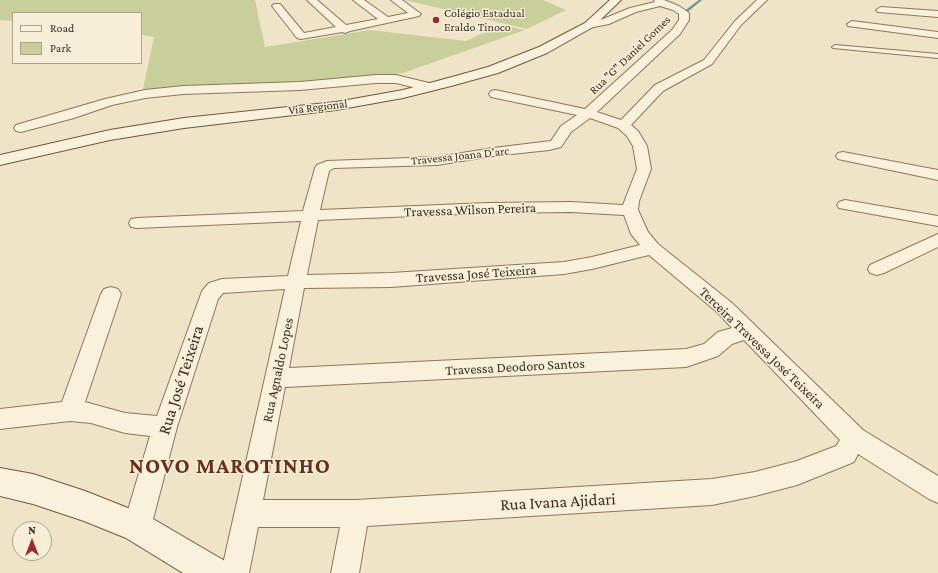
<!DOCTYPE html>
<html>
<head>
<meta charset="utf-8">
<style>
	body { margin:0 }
	#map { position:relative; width:938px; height:573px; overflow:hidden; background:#f0e4c8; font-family:"Crimson Pro",serif }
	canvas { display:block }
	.legend { position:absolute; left:12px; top:12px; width:130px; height:52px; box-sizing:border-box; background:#f7eed8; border:1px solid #ada18e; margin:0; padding:5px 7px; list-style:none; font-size:12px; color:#3d2e20 }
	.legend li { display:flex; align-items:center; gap:8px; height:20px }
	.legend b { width:20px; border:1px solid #ada18e }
	.north { position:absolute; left:12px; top:521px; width:40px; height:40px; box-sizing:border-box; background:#f7eed8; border:1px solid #ada18e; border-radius:50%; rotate:0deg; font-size:11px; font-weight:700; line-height:16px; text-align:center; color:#3d2e20 }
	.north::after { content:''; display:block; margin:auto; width:14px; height:18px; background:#9e2a2b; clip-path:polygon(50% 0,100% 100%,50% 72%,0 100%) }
</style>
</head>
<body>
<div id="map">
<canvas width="938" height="573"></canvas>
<ul class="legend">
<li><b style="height:5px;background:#faf1dc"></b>Road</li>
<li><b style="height:11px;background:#c9cf9b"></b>Park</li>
</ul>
<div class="north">N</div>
</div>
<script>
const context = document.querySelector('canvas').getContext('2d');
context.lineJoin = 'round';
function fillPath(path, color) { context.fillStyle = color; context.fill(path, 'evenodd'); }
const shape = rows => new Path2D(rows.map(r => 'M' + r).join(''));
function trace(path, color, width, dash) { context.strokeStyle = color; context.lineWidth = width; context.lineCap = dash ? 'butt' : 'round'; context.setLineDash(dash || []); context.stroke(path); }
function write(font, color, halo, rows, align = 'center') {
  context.font = font + ' "Crimson Pro",serif'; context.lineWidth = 3; context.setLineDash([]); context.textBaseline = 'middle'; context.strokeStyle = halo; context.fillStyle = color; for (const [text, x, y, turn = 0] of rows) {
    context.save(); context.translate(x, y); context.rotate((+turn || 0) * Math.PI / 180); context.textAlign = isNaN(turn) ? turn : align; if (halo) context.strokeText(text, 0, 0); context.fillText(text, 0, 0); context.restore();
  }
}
fillPath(shape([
	[0,0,255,0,265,47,370,30,466,41,501,25,525,30,403,73,269,87,143,89,154,37,141,35,141,13,13,13,13,21,0,20],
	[405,0,543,0,566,10,527,29]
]), '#c9cf9b');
fillPath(shape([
	[699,0,702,0,685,14,683,14,683,12,699,0]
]), '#6f938a');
const service = shape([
	[835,45,938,54,938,58,833,48,832,47,835,45]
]);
const minor = shape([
	[307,0,317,0,346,25,378,19,353,0,364,0,388,17,408,13,391,0,402,0,421,14,419,16,350,31,345,33,342,32,301,39,297,38,272,6,274,4,280,4,304,33,336,27,307,0],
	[654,0,664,0,679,6,689,13,689,20,680,34,597,112,621,120,655,85,704,60,735,21,757,0,767,0,741,25,712,64,663,91,631,125,638,131,647,146,651,169,639,201,638,210,648,232,658,244,732,303,863,430,938,476,938,503,929,499,858,454,854,462,797,485,755,496,712,505,367,526,359,573,331,573,340,527,258,527,249,573,221,573,285,289,223,293,218,299,177,427,151,527,147,537,137,541,127,537,123,527,150,436,125,433,91,423,70,421,0,429,0,409,62,402,101,294,104,289,111,287,118,289,121,294,85,402,125,413,157,416,202,291,209,283,222,279,288,276,301,221,137,228,131,227,129,223,131,219,137,218,303,211,315,168,317,165,327,161,437,157,493,148,551,141,561,126,577,115,491,97,489,94,491,91,495,90,585,109,672,30,679,20,679,14,673,10,660,6,636,12,609,24,589,28,584,25,585,23,603,19,630,8,655,2,654,0],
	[590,118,618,128,627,136,633,146,637,169,623,205,571,202,488,203,320,210,329,171,334,168,437,165,493,156,549,150,561,147,571,132,590,118],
	[571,212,624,215,631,234,640,245,592,257,564,262,391,273,307,275,318,220,488,213,571,212],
	[649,255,718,313,732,328,718,332,704,344,686,349,289,368,304,288,391,287,564,274,592,269,649,255],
	[744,340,840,440,836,446,797,461,755,472,712,479,356,500,263,500,285,387,686,367,718,356,732,344,744,340],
	[881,7,938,11,938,17,878,12,876,10,881,7],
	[852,21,938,32,938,38,848,26,847,24,852,21],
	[376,75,396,75,433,84,435,87,433,90,429,91,396,83,376,83,300,90,183,94,145,98,112,105,74,118,21,132,16,131,14,128,16,125,105,99,145,90,183,86,300,82,376,75],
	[843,152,938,170,938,180,838,159,836,156,838,153,843,152],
	[845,200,938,216,938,226,839,208,837,205,839,202,845,200],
	[938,234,938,247,884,273,877,275,870,273,868,269,870,265,938,234]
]);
const secondary = shape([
	[610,0,621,0,593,27,547,53,498,73,451,86,403,98,336,110,184,128,110,140,0,165,0,155,110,130,184,118,336,102,403,90,441,80,488,67,539,47,585,23,610,0],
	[0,468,33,474,85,491,148,516,225,561,230,573,183,573,126,538,84,521,33,504,0,496,0,468]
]);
trace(service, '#8d765c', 2);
trace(minor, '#8d765c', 2);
trace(secondary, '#6f573f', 2);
fillPath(service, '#faf1dc');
fillPath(minor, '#faf1dc');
fillPath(secondary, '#faf1dc');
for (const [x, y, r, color] of [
	[436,20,4,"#9e2a2b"]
]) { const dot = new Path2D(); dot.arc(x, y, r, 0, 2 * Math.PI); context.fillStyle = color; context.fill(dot); trace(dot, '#f7eed8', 1.5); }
write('12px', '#3d2e20', '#f7eed8', [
	["Colégio Estadual",444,13],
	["Eraldo Tinoco",444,27]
], 'left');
write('12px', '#3d2e20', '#f7eed8', [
	["Rua \"G\" Daniel Gomes",630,55,-44],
	["Via Regional",318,107,-7],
	["Travessa Joana D'arc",460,156,-6]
]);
write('14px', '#3d2e20', '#f7eed8', [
	["Travessa Wilson Pereira",470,210,-2],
	["Travessa José Teixeira",476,274,-4],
	["Terceira Travessa José Teixeira",762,348,44],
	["Travessa Deodoro Santos",515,367,-3],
	["Rua Agnaldo Lopes",278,370,-78]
]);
write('17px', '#3d2e20', '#f7eed8', [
	["Rua José Teixeira",181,380,-72],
	["Rua Ivana Ajidari",558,502,-3]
]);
context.letterSpacing = '1px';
write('bold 22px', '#6b2e1e', '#f7eed8', [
	["NOVO MAROTINHO",230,466]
]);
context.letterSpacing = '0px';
</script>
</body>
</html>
